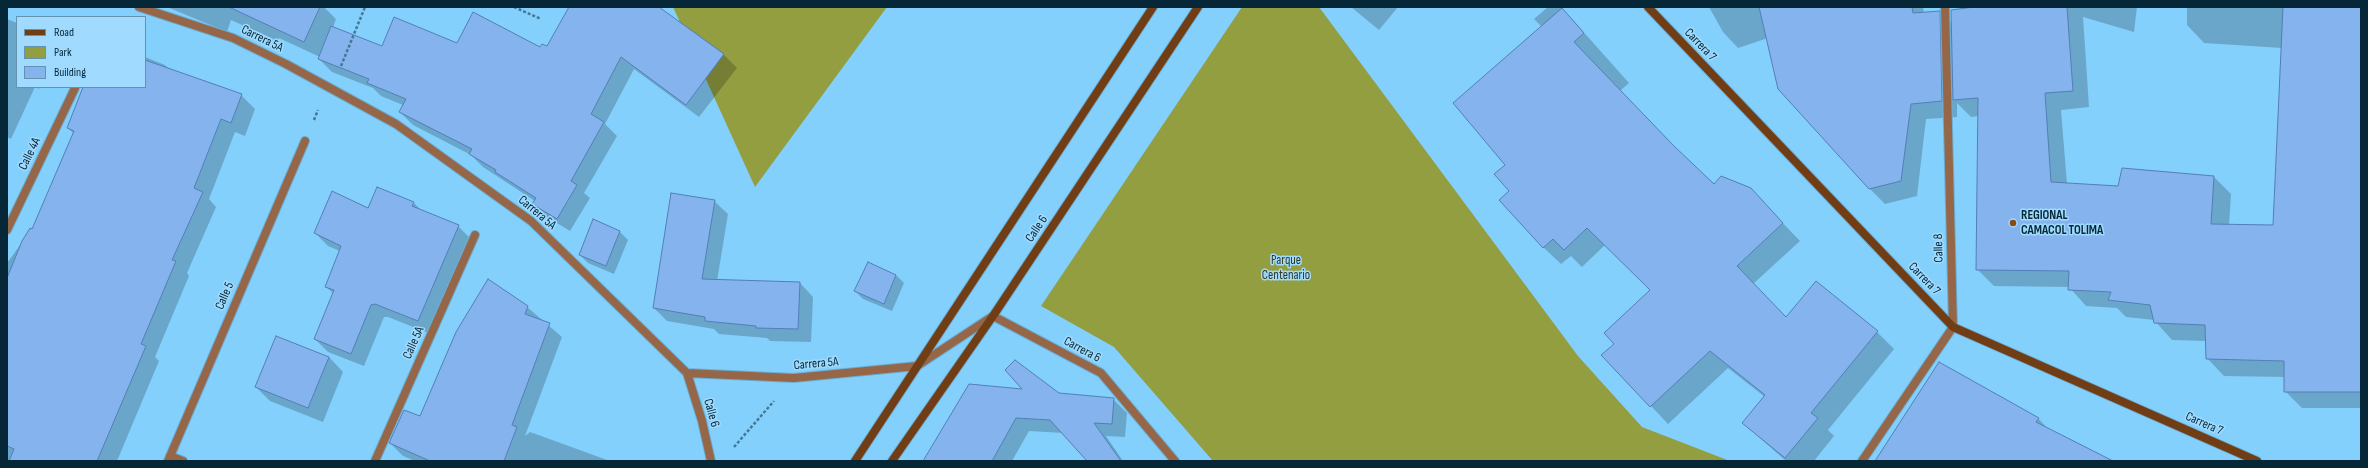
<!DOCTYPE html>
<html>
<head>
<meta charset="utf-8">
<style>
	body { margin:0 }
	#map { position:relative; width:2368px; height:468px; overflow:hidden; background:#84d0fc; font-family:"Sofia Sans Condensed",sans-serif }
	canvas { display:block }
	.frame { position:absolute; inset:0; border:8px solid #052738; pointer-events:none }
	.legend { position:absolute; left:16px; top:16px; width:130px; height:72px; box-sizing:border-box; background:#a0dbff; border:1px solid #6293af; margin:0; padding:5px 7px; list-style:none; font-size:12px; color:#052738 }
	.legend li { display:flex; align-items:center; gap:8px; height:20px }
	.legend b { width:20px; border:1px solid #6293af }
</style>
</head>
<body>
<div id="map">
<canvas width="2368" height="468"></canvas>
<div class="frame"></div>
<ul class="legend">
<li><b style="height:5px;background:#703d14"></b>Road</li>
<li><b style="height:11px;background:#939e41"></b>Park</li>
<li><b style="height:11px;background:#85b3ee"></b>Building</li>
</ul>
</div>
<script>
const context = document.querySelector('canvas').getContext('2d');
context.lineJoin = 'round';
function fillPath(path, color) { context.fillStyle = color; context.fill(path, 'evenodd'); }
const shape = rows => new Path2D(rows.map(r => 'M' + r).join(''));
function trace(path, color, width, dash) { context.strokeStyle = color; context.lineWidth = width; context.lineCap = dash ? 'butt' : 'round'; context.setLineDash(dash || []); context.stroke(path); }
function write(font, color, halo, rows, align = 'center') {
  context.font = font + ' "Sofia Sans Condensed",sans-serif'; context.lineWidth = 3; context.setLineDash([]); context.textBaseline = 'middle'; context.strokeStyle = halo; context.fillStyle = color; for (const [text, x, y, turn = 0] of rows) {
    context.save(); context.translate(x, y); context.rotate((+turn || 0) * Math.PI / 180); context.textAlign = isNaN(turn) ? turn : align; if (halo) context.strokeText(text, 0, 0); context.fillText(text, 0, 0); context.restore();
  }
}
fillPath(shape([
	[673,7,887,7,755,187],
	[1242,7,1319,7,1578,356,1642,427,1730,461,1213,461,1114,347,1041,306]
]), '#939e41');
fillPath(shape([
	[167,7,324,7,336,19,333,27,383,47,458,44,541,49,548,47,577,7,648,7,678,22,724,55,737,68,699,117,634,69,605,124,617,136,584,193,590,198,570,231,547,217,534,204,535,201,483,167,471,155,413,125,400,112,403,105,381,96,373,88,332,72,319,59,320,57,279,38,278,41,231,20,227,32],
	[1351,7,1398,7,1379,30],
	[1548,7,1560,7,1572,19,1629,83,1620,91,1680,154,1714,185,1750,189,1800,241,1753,284,1786,319,1877,332,1894,349,1828,430,1834,436,1814,461,1786,461,1743,423,1765,397,1728,368,1668,424,1603,355,1615,344,1651,290,1605,245,1582,267,1571,256,1561,264,1543,247,1510,191,1507,165,1542,27,1534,19],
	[1709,7,1923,7,1924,13,1939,12,1952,24,1984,7,2137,7,2134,32,2083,17,2089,107,2061,110,2067,184,2118,187,2214,177,2231,194,2229,225,2274,226,2282,48,2204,43,2187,25,2187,7,2361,7,2361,408,2302,408,2285,391,2285,377,2224,376,2207,358,2206,341,2172,340,2154,320,2126,317,2117,308,2086,306,2069,287,1994,286,1977,269,1979,116,1971,117,1957,103,1957,117,1926,119,1917,196,1885,204,1869,188,1768,38,1738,48,1723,32],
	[7,19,17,23,17,87,40,87,39,89,35,87,11,139,7,137],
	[145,57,165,65,170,70,241,95,255,109,245,136,235,132,209,199,216,207,187,273,189,276,155,357,159,361,117,461,7,461,7,263,31,230,33,231,74,134,68,128,88,87,145,87],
	[714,201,728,214,717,281,800,283,813,297,811,342,770,341,767,338,719,334,714,329,667,321,654,308],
	[414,203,422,211,458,226,471,239,431,334,388,317,384,317,364,366,328,352,315,339,334,294,326,287,340,251,328,246,315,233,368,209],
	[594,221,620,232,628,240,614,274,588,263,580,255],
	[868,263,896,275,904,283,892,311,863,299,855,291],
	[527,307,562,337,525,436,530,432,610,461,415,461,403,456,390,443,420,418],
	[329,357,343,372,323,422,270,401,256,387],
	[1059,394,1113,399,1127,413,1125,437,1106,436,1123,461,1088,461,1064,433,1029,431,1012,461,923,461],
	[2038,418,2049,430,2111,461,1877,461]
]), '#0003');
const building = shape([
	[229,7,320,7,304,42,229,7],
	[569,7,659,7,724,54,686,105,621,57,591,114,604,122,571,181,577,185,557,219,532,204,536,198,495,172,496,170,469,154,472,149,399,112,406,99,367,83,369,79,318,59,331,26,382,46,394,17,457,43,473,12,540,47,542,44,547,46,569,7],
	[1759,7,1912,7,1913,13,1940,11,1942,101,1911,104,1901,181,1869,189,1778,89,1759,7],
	[1974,7,2067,7,2073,91,2045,93,2051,182,2118,186,2122,168,2214,176,2211,224,2273,225,2283,7,2361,7,2361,392,2284,392,2284,361,2206,359,2205,325,2154,323,2150,305,2108,300,2111,292,2068,290,2069,271,1976,270,1978,98,1953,100,1951,10,1974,7],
	[1562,8,1584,33,1574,42,1674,146,1714,184,1721,176,1751,188,1783,223,1737,266,1786,317,1816,281,1878,331,1811,413,1818,418,1785,458,1742,423,1765,395,1710,351,1650,407,1601,355,1614,344,1604,333,1650,290,1587,228,1564,250,1553,239,1543,248,1499,200,1509,191,1494,174,1505,165,1453,103,1562,8],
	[145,60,242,94,231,123,221,119,194,188,203,192,172,260,176,261,141,344,146,346,97,461,9,461,14,449,7,446,7,278,22,241,30,228,32,229,74,131,67,128,83,87,145,87,145,60],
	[377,187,414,202,412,206,459,225,418,321,375,304,371,305,351,354,314,339,334,290,325,287,341,246,314,233,332,191,368,208,377,187],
	[671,193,715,200,702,279,800,282,798,329,756,328,756,326,705,321,705,317,653,308,671,193],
	[593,219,620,231,606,266,579,255,593,219],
	[868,262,896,275,884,304,854,291,868,262],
	[488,279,528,306,525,314,550,323,512,425,517,427,504,461,430,461,389,443,404,410,420,416,456,332,488,279],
	[276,336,329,357,308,408,255,387,276,336],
	[1015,360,1059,393,1114,398,1112,424,1094,423,1121,461,1087,461,1050,420,1016,418,992,461,923,461,969,384,1022,389,1005,370,1015,360],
	[1939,362,2039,418,2036,422,2113,461,1875,461,1939,362]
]);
fillPath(building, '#85b3ee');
trace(building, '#537eb5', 1);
const street = shape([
	[139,7,233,38,286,64,396,124,531,221,687,373,794,378,917,366,993,316,1101,373,1175,461],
	[7,230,75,88],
	[687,373,702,421,711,461],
	[170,456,183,461],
	[168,461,305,141],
	[375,461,475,235],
	[1862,461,1953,327,1945,7]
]);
const secondary = shape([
	[1648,7,1953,327,2257,461],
	[855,461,1153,7],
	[892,461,993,316,1198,7]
]);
trace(street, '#6baed5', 10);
trace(secondary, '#6baed5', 10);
trace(shape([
	[514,7,541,19],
	[341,66,365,7],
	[314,120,318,110],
	[734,447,774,401]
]), '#437997', 2.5, [3, 2]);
trace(street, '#956748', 8);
trace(secondary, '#703d14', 8);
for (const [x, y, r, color] of [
	[2013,223,4,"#8b4b15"]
]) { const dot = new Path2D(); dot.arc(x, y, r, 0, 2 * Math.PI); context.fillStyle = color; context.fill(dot); trace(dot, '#a0dbff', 1.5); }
write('13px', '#052738', '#a0dbff', [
	["Carrera 5A",262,39,26],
	["Carrera 7",1700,45,46],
	["Calle 4A",30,154,-64],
	["Carrera 5A",537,213,40],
	["Calle 6",1037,229,-56],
	["Calle 8",1939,248,-91],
	["Carrera 7",1924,279,46],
	["Calle 5",225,296,-67],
	["Calle 5A",414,343,-66],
	["Carrera 6",1082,350,28],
	["Carrera 5A",816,364,-5],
	["Calle 6",711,413,75],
	["Carrera 7",2204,424,24]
]);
write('bold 13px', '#052738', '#a0dbff', [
	["REGIONAL",2021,216],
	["CAMACOL TOLIMA",2021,231]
], 'left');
write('13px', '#33371f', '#a0dbff', [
	["Parque",1286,261],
	["Centenario",1286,276]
]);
</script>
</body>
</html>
